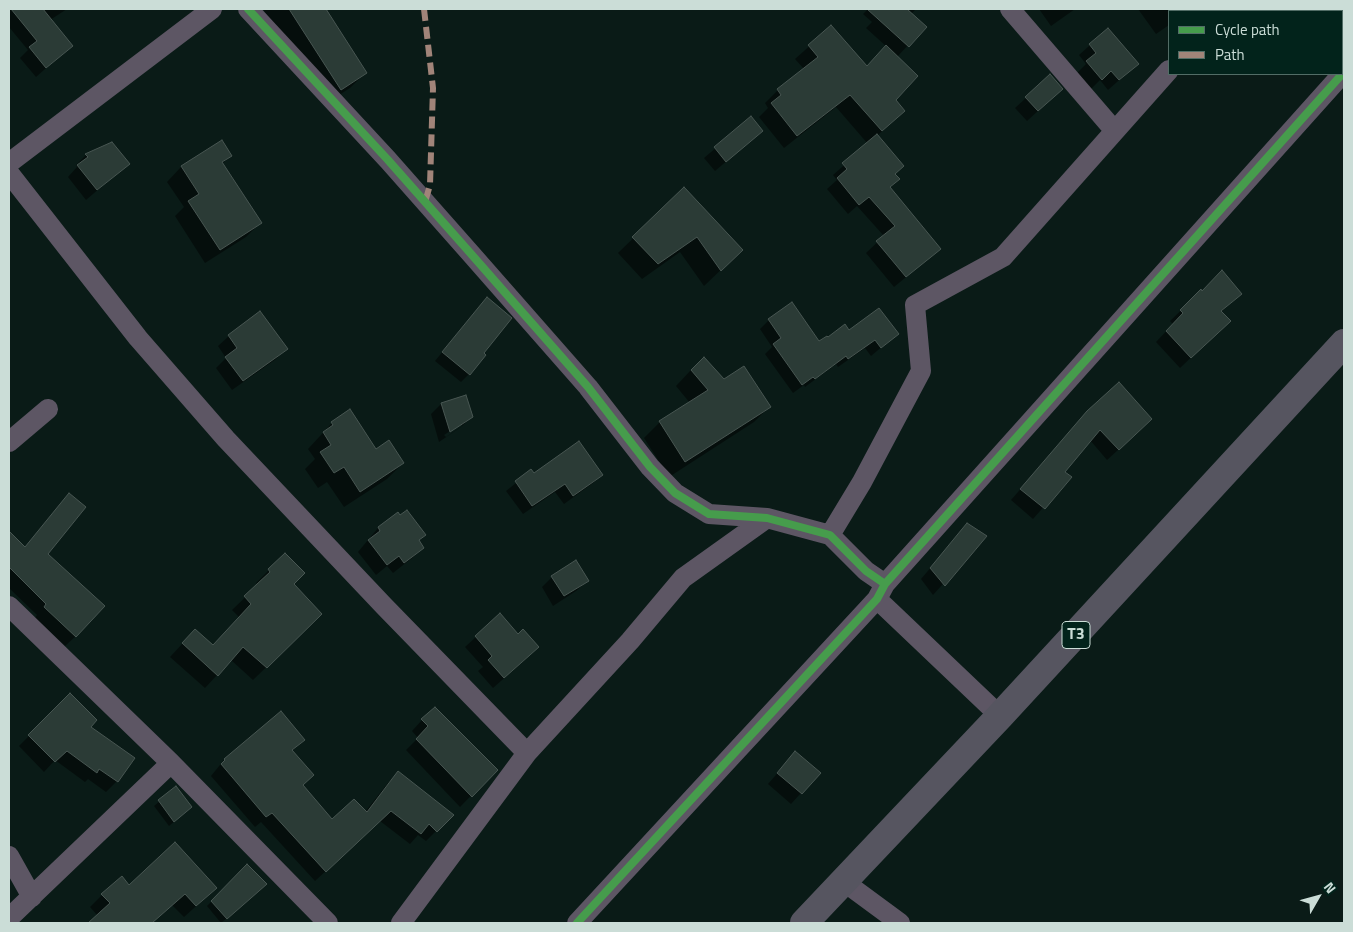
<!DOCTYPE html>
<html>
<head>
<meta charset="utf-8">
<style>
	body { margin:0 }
	#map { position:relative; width:1353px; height:932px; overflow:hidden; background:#0a1b17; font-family:"Titillium Web",sans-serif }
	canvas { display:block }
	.frame { position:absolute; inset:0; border:10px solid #cbddd7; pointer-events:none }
	.legend { position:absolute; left:1168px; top:10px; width:175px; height:65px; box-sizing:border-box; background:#02231b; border:1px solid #526d66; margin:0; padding:6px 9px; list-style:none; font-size:15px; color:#cbddd7 }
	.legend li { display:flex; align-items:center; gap:10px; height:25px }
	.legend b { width:25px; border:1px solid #526d66 }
	.north { position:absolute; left:1293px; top:872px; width:50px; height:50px; -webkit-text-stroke:4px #02231b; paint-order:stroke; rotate:52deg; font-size:14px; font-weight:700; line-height:20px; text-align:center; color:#cbddd7 }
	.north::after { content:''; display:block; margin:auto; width:18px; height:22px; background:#cbddd7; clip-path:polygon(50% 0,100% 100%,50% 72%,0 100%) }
</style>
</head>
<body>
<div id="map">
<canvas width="1353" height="932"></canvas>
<div class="frame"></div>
<ul class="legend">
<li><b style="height:6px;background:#469c4c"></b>Cycle path</li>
<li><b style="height:6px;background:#a18479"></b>Path</li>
</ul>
<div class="north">N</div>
</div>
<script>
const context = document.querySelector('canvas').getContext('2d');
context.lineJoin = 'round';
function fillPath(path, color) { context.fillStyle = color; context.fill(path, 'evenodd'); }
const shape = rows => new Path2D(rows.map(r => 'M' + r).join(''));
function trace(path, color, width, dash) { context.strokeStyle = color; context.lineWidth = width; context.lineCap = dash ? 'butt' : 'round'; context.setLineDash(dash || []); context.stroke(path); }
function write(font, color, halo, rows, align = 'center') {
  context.font = font + ' "Titillium Web",sans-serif'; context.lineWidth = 4; context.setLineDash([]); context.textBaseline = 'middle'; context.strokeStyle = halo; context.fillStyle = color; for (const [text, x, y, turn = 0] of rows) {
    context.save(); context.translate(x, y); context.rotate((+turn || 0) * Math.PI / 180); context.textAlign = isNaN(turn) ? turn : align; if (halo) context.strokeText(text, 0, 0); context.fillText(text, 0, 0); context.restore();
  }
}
fillPath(shape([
	[9,9,67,9,50,20,71,46,36,77,20,58,28,50,9,27],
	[263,9,324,9,365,73,350,88,325,104],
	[868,9,916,9,911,14,925,27,897,57,894,100,903,111,877,136,894,174,889,188,928,259,894,287,866,253,884,236,857,206,848,214,827,189,837,180,833,175,868,144,836,107,784,148,759,117,768,108,765,103,778,90,804,69,795,59,831,27,866,68,887,47,866,28,872,22,863,14],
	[1039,9,1075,9,1051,26],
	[1138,9,1191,9,1188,11,1169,11,1169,25,1156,34],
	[1108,29,1126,74,1108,90,1100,80,1091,89,1077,73,1086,64,1079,55],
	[1026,98,1051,99,1027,121,1015,108],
	[751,118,762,131,715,171,704,158],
	[221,142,230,155,222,164,260,223,246,237,205,263,175,216,184,207,167,182,181,167],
	[112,144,128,164,86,200,68,177,77,167,76,165,86,155],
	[684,189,726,265,704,286,680,252,642,279,618,253],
	[1201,291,1240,294,1221,312,1219,331,1180,368,1156,342,1173,324,1170,321],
	[479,307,482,353,469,374,461,382,435,361],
	[260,313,286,348,276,359,232,390,216,368,226,358,218,346,229,336],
	[769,320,819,343,849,332,897,334,871,356,865,348,838,367,836,364,805,387,804,385,793,393,765,354,772,347,760,329],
	[691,370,724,381,769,407,754,422,669,477,644,438,660,422,690,403,676,386],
	[441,404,472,416,461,427,439,442,431,414],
	[462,423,462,426,446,437,444,435],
	[1088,412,1140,430,1107,460,1090,440,1063,472,1070,477,1033,519,1011,500],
	[332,423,376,450,403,463,387,479,344,507,327,482,318,488,305,469,315,459,308,449],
	[531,471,534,475,602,474,593,483,564,504,555,492,523,514,506,491],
	[69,495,46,554,76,636,65,646,35,618,37,615,9,588,9,533,24,548],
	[398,514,423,548,412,558,393,573,387,566,376,575,358,552,378,528],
	[967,525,985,537,933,595,921,579],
	[269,570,293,584,321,614,253,680,231,660,205,688,170,657,183,643,213,646,239,617,232,610,258,585,256,583],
	[552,577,587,581,576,591,553,606,542,587],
	[500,615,527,658,493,688,478,671,483,667,465,647],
	[70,695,117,781,106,792,88,779,85,782,55,760,44,772,19,746],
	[281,713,303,740,291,752,301,786,332,821,365,812,388,783,398,773,452,815,426,841,418,835,410,844,380,821,315,881,261,822,255,827,211,776,224,760],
	[422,720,496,770,460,807,406,750,418,738,412,731],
	[795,753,819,773,791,804,768,784],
	[175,788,191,807,169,826,154,806],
	[175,844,203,900,184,917,172,905,152,923,90,923,98,916,90,907,102,895,129,887],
	[247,866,261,889,221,923,207,906]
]), '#0007');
const building = shape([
	[11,9,43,9,73,46,46,68,29,47,37,41,11,9],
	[289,9,326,9,367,73,341,90,289,9],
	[867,9,907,9,927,27,909,47,867,9],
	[831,25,867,66,886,45,918,76,896,100,905,111,882,131,850,95,797,136,771,103,781,95,777,89,818,57,808,45,831,25],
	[1108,28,1139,64,1119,80,1111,71,1102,80,1086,61,1096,53,1089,44,1108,28],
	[1050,74,1063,89,1038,111,1025,97,1050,74],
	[751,116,763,131,726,162,714,147,751,116],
	[877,134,904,166,895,174,900,179,890,187,941,249,906,277,876,241,895,226,869,197,859,205,837,178,847,169,842,163,877,134],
	[222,140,232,156,222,162,262,223,220,250,188,201,199,194,181,166,222,140],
	[112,142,130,164,97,190,77,165,88,157,85,154,112,142],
	[684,187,743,250,721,271,697,237,658,264,632,237,684,187],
	[1222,270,1242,294,1221,311,1231,321,1191,358,1166,331,1183,313,1180,310,1201,289,1202,291,1222,270],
	[487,297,512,318,484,353,486,355,470,375,442,352,487,297],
	[792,302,819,341,827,336,828,337,845,324,849,330,879,308,899,334,881,348,875,340,848,359,846,356,815,379,813,377,802,385,773,344,781,338,768,319,792,302],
	[260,311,288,349,243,381,225,357,237,348,228,335,260,311],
	[704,357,724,379,744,366,771,407,685,462,659,421,708,390,691,370,704,357],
	[1119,382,1152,419,1119,450,1100,430,1065,472,1072,477,1045,509,1020,489,1087,411,1119,382],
	[466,395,473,417,450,432,441,403,466,395],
	[350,409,376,449,389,440,404,463,360,492,344,467,334,473,320,452,331,445,323,432,333,425,331,422,350,409],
	[579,441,603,475,573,496,565,484,532,506,515,481,531,469,534,473,579,441],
	[69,493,86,507,48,554,105,606,76,637,44,607,46,604,9,567,9,531,25,547,69,493],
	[407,510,426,535,419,540,424,548,404,563,399,556,387,565,368,540,380,531,378,527,398,512,400,515,407,510],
	[967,523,987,536,945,586,930,568,967,523],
	[285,553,305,573,294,584,322,614,267,668,243,647,218,676,182,643,195,629,213,645,251,604,244,596,270,572,268,569,285,553],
	[576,560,589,581,564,596,551,576,576,560],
	[500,613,518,634,523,629,539,647,504,678,488,660,492,656,475,636,500,613],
	[70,693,97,720,91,727,135,758,118,782,99,769,97,773,67,751,55,762,28,735,70,693],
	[435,707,498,770,472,797,416,739,428,726,421,719,435,707],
	[281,711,305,740,292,750,314,775,303,785,332,819,354,799,367,812,398,771,454,815,437,832,429,824,421,834,391,811,326,872,272,813,266,817,221,764,225,760,224,759,281,711],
	[795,751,821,773,802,794,777,773,795,751],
	[176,786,192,807,174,822,158,800,176,786],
	[175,842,217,888,196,906,185,894,152,923,88,923,110,903,101,894,122,876,129,885,175,842],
	[247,864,267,884,227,919,211,901,247,864]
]);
fillPath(building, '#2b3b36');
trace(building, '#485652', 1);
trace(shape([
	[248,9,388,160,472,255,588,387,650,467,675,493,709,514,767,518,830,535,866,571,885,584],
	[1010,9,1114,130],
	[1222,11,1224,9],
	[9,163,212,9],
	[9,173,138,338,226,439,384,606,527,753],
	[9,442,48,409],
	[830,535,862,482,921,371,915,305,1003,257,1169,70],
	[877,599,1000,716],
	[9,606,171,763,328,923],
	[9,856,32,897],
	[843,881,900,923],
	[9,918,171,763],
	[401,923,527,753,630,641,683,578,767,518],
	[577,923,877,599,885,584,1344,72]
]), '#5d5664', 20);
trace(shape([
	[804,923,1000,716,1344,343]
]), '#565560', 28);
trace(shape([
	[424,9,433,88,430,185,425,202]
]), '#a18479', 6, [12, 6]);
trace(shape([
	[248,9,388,160,472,255,588,387,650,467,675,493,709,514,767,518,830,535,866,571,885,584],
	[577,923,877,599,885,584,1344,72]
]), '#469c4c', 8);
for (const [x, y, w] of [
	[1076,635,28]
]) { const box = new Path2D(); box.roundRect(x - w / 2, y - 13.5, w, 27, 4); context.fillStyle = '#02231b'; context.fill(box); trace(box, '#cbddd7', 1); }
write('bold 16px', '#cbddd7', null, [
	["T3",1076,635]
]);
</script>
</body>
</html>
